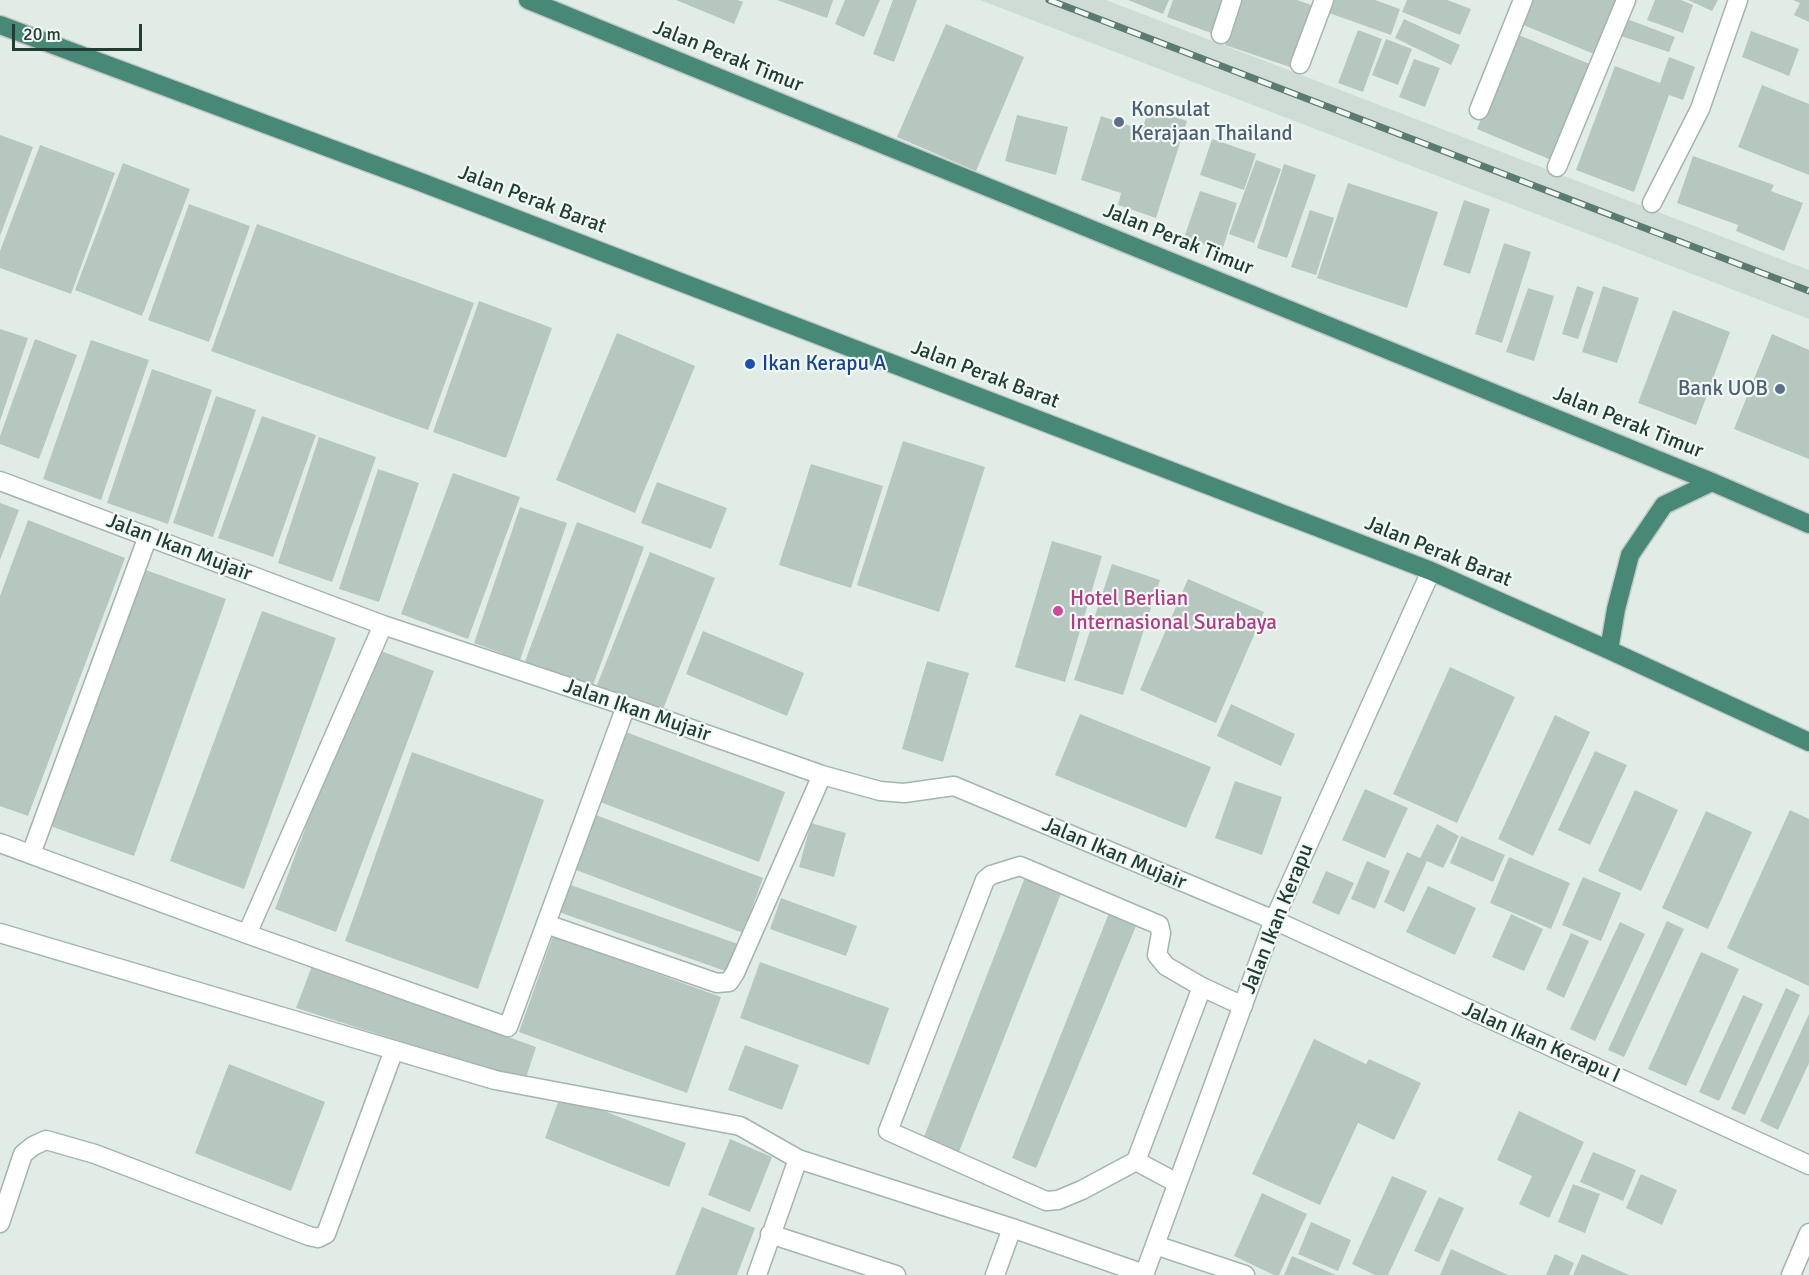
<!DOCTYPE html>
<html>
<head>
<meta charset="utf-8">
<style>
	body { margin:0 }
	#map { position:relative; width:1809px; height:1275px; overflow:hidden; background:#e1ece7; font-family:Signika,sans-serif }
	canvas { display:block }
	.scale { position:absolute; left:12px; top:24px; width:130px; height:27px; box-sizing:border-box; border:3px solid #213e35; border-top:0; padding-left:8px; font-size:18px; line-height:21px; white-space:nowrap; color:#213e35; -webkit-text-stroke:4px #f2f9f5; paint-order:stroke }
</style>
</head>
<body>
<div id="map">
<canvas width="1809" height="1275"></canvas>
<div class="scale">20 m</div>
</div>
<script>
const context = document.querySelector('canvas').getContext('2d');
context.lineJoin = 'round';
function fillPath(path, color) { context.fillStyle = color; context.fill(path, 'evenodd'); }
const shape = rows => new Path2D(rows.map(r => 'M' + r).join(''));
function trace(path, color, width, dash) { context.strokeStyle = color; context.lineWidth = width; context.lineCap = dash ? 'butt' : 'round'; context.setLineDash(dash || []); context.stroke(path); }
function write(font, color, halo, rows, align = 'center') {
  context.font = font + ' Signika,sans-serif'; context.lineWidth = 4.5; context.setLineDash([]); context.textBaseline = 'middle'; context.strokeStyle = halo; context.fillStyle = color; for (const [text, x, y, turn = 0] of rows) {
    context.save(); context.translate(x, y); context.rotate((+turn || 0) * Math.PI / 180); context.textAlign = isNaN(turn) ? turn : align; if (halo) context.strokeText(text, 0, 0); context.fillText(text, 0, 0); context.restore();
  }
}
fillPath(shape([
	[980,0,1106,0,1809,270,1809,319]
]), '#cfdcd6');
fillPath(shape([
	[676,0,738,0,743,2,734,24],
	[777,0,833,0,827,18],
	[845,0,880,0,864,37,835,24],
	[893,0,917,0,894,62,873,54],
	[1128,0,1169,0,1163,14],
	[1173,0,1226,0,1214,34,1167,17],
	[1240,0,1297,0,1314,6,1293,68,1225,45],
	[1334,0,1375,0,1400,9,1391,35,1329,13],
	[1407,0,1447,0,1471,9,1460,35,1402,12],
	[1531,0,1616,0,1594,54,1521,24],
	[1655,0,1681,0,1693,5,1683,33,1647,20],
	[1688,0,1718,0,1712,11],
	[1793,0,1809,0,1809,22,1794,15,1800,3],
	[1404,19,1460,45,1451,65,1395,38],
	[1627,19,1675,37,1669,52,1621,36],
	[946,24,1024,57,976,171,897,137],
	[1358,30,1382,39,1363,92,1338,83],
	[1751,31,1799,49,1789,76,1742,57],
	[1516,34,1597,67,1556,162,1477,129],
	[1386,39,1412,49,1398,85,1372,75],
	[1669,57,1695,67,1683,100,1669,95,1634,192,1576,170,1615,66,1660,83],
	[1414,59,1440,68,1425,107,1399,97],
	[1762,85,1809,104,1809,175,1738,147],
	[1149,108,1187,121,1156,218,1118,205,1121,193,1081,180,1101,116,1142,130],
	[1017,115,1068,127,1056,175,1005,161],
	[0,135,33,147,0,236],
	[1212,139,1256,154,1244,190,1200,175],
	[40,145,115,173,71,294,0,268,0,251],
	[1693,156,1774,185,1771,191,1803,203,1784,251,1736,231,1738,225,1677,203],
	[1256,160,1281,169,1254,243,1229,234],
	[123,163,190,189,142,316,75,290],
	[1284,164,1316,175,1287,258,1257,248],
	[1348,183,1438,212,1407,308,1317,278],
	[1200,191,1237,203,1222,251,1184,238],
	[1464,200,1490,209,1470,274,1443,265],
	[189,204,250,226,209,342,148,320],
	[1310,210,1334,218,1316,275,1291,267],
	[257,224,474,303,428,430,211,351],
	[1504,243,1531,252,1502,343,1475,334],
	[1577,286,1594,292,1578,339,1562,334],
	[1603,286,1639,298,1617,363,1582,352],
	[1528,288,1554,296,1534,361,1506,352],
	[479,301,552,328,506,458,433,432],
	[1673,310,1730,332,1696,425,1638,403],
	[0,329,28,338,0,421],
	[617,333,695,366,635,513,556,480],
	[1772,334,1809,350,1809,459,1734,429],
	[35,339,77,355,39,459,0,444,0,436],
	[91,340,149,360,101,500,43,479],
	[152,369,212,390,168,524,107,503],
	[216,396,256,410,213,537,173,523],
	[262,416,316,435,273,557,218,538],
	[319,437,376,457,332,582,278,563],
	[903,441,985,467,939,612,857,585],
	[811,464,883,486,851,588,779,565],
	[378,469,419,483,379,602,339,589],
	[453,473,520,497,468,639,401,614],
	[657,482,727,508,711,549,641,523],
	[0,503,19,510,0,560],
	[520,507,567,523,520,660,474,643],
	[28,520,125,558,28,816,0,806,0,596],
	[577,522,644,547,590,693,523,667],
	[1052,541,1102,556,1065,682,1015,667],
	[650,552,715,578,662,712,597,685],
	[1112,564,1160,580,1123,695,1074,680],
	[143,569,226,599,134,856,50,826],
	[1188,579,1264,612,1216,723,1140,690],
	[262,611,336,638,244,889,170,861],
	[703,631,804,673,787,716,686,674],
	[373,648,434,671,336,932,275,909],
	[927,661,969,673,943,762,902,749],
	[1450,667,1515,697,1457,823,1393,794],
	[1231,704,1295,734,1281,766,1217,736],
	[1080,714,1211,767,1186,828,1055,775],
	[1555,715,1590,732,1533,856,1498,839],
	[626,732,785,792,759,862,600,802],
	[1595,751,1627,765,1590,845,1558,830],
	[412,752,544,800,478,989,345,941],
	[1235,781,1282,797,1262,855,1215,838],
	[1365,789,1408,808,1385,858,1342,840],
	[1635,790,1678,810,1641,891,1598,871],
	[1790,810,1809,819,1809,986,1727,948],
	[1706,811,1752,832,1708,929,1662,908],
	[596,815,763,878,743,933,576,870],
	[811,823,846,833,834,877,799,867],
	[1437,824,1459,836,1443,868,1427,861,1404,912,1384,902,1407,852,1420,858],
	[1461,836,1505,855,1493,882,1450,863],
	[1509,857,1570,883,1551,929,1490,903],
	[1367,861,1390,871,1375,909,1351,899],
	[1326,871,1354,883,1339,915,1312,903],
	[1027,872,1064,886,957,1157,922,1142],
	[1583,877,1621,893,1601,941,1562,925],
	[565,883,738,944,728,972,556,911],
	[1428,886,1476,908,1455,955,1406,932],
	[781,898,857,926,846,956,770,929],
	[1109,913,1136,926,1036,1168,1012,1158],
	[1511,914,1543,929,1524,971,1492,957],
	[1667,921,1684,929,1624,1057,1608,1050],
	[1620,922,1645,934,1595,1041,1570,1029],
	[1571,933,1589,941,1564,998,1546,989],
	[553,936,721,997,687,1093,519,1032],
	[1701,952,1739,969,1686,1086,1648,1069],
	[760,962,889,1008,869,1065,740,1018],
	[312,966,536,1047,525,1081,296,1008],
	[1786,988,1800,995,1745,1115,1731,1109],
	[1743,995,1763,1004,1719,1101,1699,1092],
	[1809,1014,1809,1063,1778,1130,1760,1121],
	[1314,1039,1366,1064,1369,1059,1421,1083,1394,1140,1358,1123,1320,1205,1252,1174],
	[745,1045,799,1065,782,1110,728,1090],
	[229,1064,325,1102,291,1191,195,1153],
	[561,1094,686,1143,669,1187,545,1138],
	[1519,1111,1584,1142,1549,1218,1519,1204,1532,1176,1497,1160],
	[730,1139,772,1157,750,1212,708,1195],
	[1593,1152,1636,1170,1623,1201,1580,1182],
	[1641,1174,1677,1190,1662,1225,1626,1208],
	[1392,1176,1427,1191,1388,1275,1375,1275,1352,1264],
	[1573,1184,1600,1194,1585,1233,1558,1222],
	[1262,1193,1307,1214,1279,1275,1274,1275,1234,1256],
	[1439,1197,1464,1208,1439,1262,1414,1251],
	[702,1207,755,1228,737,1275,675,1275],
	[1311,1222,1351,1240,1338,1271,1298,1254],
	[1451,1249,1508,1275,1440,1275],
	[1555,1254,1574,1263,1569,1275,1546,1275],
	[1582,1254,1629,1275,1573,1275],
	[1292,1256,1336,1275,1284,1275]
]), '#b6c7c0');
const service = shape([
	[0,933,495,1080,740,1126,798,1159,1012,1228,1144,1274],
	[1202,987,1136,1161,1082,1190,1058,1200,1046,1201,888,1131,985,880,991,875,1020,866,1159,925,1161,933,1157,955,1166,966,1202,987,1243,1006],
	[1136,1161,1177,1183],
	[0,1223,23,1154,33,1146,46,1140,95,1154,309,1236,318,1238,326,1234,394,1050],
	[770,1234,896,1275],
	[757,1275,798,1159],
	[995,1275,1012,1228]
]);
const minor = shape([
	[1221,34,1232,0],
	[1300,64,1324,0],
	[1479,110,1523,0],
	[1557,167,1626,0],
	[1652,203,1700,109,1738,0],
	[0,481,383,625,626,706,822,775,880,791,904,793,954,786,1274,920,1809,1165],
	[0,843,247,934,508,1027,626,706],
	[31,854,148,536],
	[546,924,717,983,729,982,735,973,822,775],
	[247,934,383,625],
	[1155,1245,1245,1275],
	[1144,1275,1274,920,1431,571],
	[1791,1275,1809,1233]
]);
const trunk = shape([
	[528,0,1712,482,1809,524],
	[0,25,423,183,1431,571,1609,650,1809,742],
	[1609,650,1616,609,1630,555,1664,505,1712,482]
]);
trace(service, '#a4b4ae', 21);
trace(minor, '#a4b4ae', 21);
trace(trunk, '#c1c9c6', 21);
trace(service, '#fff', 18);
trace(minor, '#fff', 18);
trace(trunk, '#488876', 18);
const rail = shape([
	[1049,0,1809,291]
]);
trace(rail, '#5b7a70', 7);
trace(rail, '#f2f9f5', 4.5, [14]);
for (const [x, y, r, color] of [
	[1119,122,6,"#5c6f8a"],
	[750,364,6,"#1a4fb4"],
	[1780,389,6,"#5c6f8a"],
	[1058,611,6,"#d1479c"]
]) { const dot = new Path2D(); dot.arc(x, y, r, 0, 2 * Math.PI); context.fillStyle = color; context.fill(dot); trace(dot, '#f2f9f5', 2); }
write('21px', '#213e35', '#f2f9f5', [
	["Jalan Perak Timur",728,57,22],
	["Jalan Perak Barat",532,200,21],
	["Jalan Perak Timur",1178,240,22],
	["Jalan Perak Barat",985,375,21],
	["Jalan Perak Timur",1628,423,22],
	["Jalan Ikan Mujair",179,548,21],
	["Jalan Perak Barat",1438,552,22],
	["Jalan Ikan Mujair",637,711,19],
	["Jalan Ikan Mujair",1114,854,23],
	["Jalan Ikan Kerapu",1278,919,-68],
	["Jalan Ikan Kerapu I",1541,1043,24]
]);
write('21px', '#4e5e75', '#f2f9f5', [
	["Konsulat",1131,110],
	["Kerajaan Thailand",1131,134],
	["Bank UOB",1768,389,"right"]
], 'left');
write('21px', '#164399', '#f2f9f5', [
	["Ikan Kerapu A",762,364]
], 'left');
write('21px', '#b23c85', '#f2f9f5', [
	["Hotel Berlian",1070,599],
	["Internasional Surabaya",1070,623]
], 'left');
</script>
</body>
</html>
